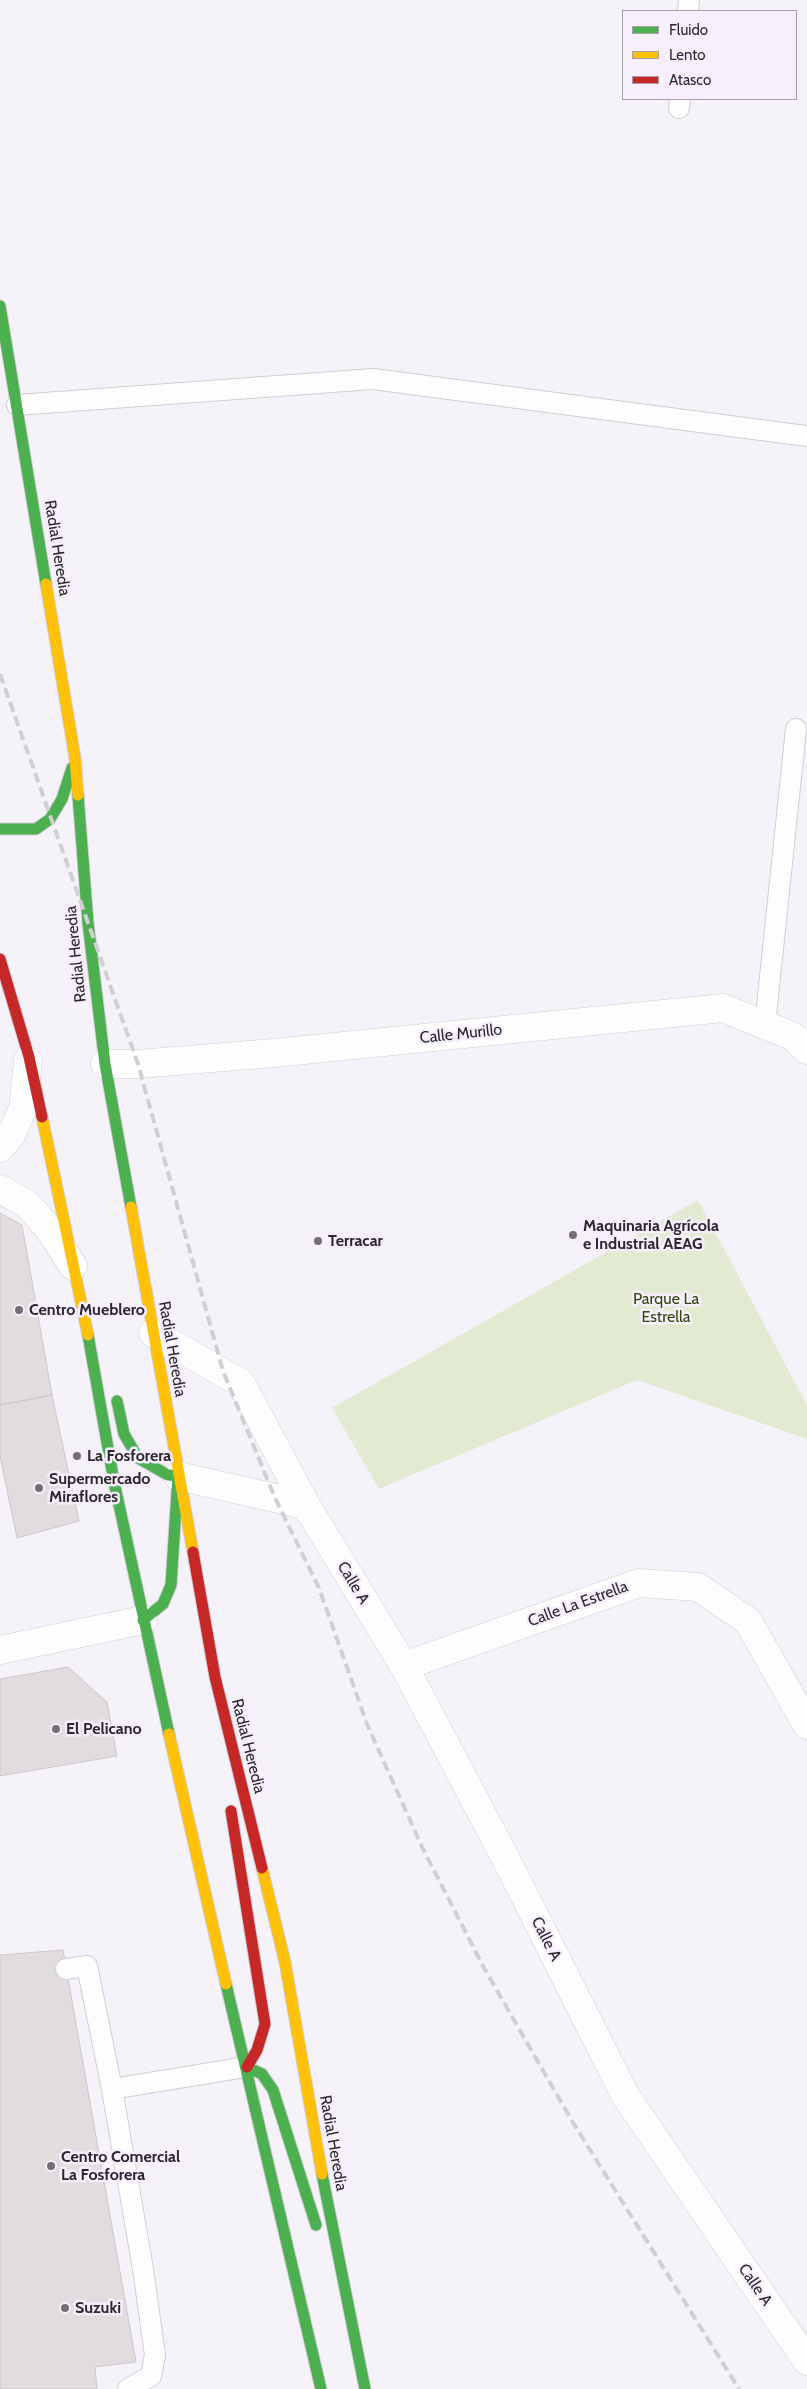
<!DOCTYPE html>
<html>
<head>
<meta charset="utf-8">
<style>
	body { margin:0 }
	#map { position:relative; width:807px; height:2389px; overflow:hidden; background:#f6f2fa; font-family:Cabin,sans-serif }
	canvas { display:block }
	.legend { position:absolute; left:622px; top:10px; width:175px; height:90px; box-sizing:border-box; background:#f7effd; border:1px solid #a6a0aa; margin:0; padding:6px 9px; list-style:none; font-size:15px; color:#2c292e }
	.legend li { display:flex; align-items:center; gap:10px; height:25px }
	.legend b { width:25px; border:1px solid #a6a0aa }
</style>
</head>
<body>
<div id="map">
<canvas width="807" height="2389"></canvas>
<ul class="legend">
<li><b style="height:6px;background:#4caf50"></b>Fluido</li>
<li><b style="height:6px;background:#ffc107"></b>Lento</li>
<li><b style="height:6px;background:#c62828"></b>Atasco</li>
</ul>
</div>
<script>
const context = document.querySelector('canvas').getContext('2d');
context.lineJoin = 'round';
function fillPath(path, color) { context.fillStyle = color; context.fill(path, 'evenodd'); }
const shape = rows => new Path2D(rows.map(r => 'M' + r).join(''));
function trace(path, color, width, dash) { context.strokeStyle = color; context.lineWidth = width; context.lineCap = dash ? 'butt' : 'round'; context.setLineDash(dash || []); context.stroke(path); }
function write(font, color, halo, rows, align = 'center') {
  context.font = font + ' Cabin,sans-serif'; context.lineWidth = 5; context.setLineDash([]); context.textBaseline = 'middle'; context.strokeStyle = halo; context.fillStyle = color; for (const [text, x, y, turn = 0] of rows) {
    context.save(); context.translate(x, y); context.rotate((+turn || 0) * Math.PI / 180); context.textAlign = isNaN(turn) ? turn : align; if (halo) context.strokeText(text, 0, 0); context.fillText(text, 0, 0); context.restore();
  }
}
fillPath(shape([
	[698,1200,807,1405,807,1439,637,1380,379,1489,332,1408]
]), '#e2ebd1');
const building = shape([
	[0,1213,22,1225,52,1395,0,1405,0,1213],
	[52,1395,79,1521,17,1538,0,1456,0,1405,52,1395],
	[68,1667,107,1702,117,1756,0,1776,0,1679,68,1667],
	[63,1950,136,2362,95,2367,97,2389,0,2389,0,1955,63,1950]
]);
fillPath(building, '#e1dddf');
trace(building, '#ccc8c9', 1);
const lane = shape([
	[688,11,689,0],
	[679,108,680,99],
	[17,405,373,379,807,436],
	[765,1025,796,729],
	[66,1969,87,1966,112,2089,143,2269,155,2355,151,2376,128,2389],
	[112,2089,246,2067]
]);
const street = shape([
	[105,1064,138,1064,274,1053,723,1008,792,1036,807,1050],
	[0,1148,11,1135,23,1108,28,1061],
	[0,1189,28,1205,49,1229,73,1266],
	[153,1333,241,1383,306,1505,404,1666,509,1865,625,2095,807,2361],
	[178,1476,306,1505],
	[0,1650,143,1620],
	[404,1666,639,1583,698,1587,748,1621,807,1725]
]);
const fast = shape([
	[0,306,46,584],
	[78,795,88,923,105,1064,131,1207],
	[0,829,36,829,50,819,62,799,72,768],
	[88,1335,114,1482,169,1734],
	[117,1401,124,1434,138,1458,168,1475,178,1476,171,1585,163,1604,143,1620],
	[226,1984,321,2389],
	[247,2067,262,2074,273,2090,316,2225],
	[322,2174,365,2389]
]);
const slow = shape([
	[46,584,75,758,78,795],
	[42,1117,88,1335],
	[131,1207,193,1552],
	[169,1734,226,1984],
	[262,1868,285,1962,322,2174]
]);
const jam = shape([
	[0,959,29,1057,42,1117],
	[193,1552,215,1677,262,1868],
	[231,1811,265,2024,257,2050,247,2067]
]);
trace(lane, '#d0ced3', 22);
trace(street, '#d0ced3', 29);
trace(fast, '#d0ced3', 13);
trace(slow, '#d0ced3', 13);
trace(jam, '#d0ced3', 13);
trace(lane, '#fefdfe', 20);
trace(street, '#fefdfe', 28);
trace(fast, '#4caf50', 11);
trace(slow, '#ffc107', 11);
trace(jam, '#c62828', 11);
trace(shape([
	[0,674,138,1064,223,1371,275,1498,319,1588,367,1724,423,1849,484,1968,572,2121,739,2389]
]), '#d1cfd1', 4, [10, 5]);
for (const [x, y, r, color] of [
	[573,1235,5,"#736f75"],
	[318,1241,5,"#736f75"],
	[19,1310,5,"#736f75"],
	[77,1456,5,"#736f75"],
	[39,1488,5,"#736f75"],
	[56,1729,5,"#736f75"],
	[51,2166,5,"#736f75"],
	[65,2308,5,"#736f75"]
]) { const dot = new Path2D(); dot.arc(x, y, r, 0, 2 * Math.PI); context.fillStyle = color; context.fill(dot); trace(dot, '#f7effd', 2); }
write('16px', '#2c292e', '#f7effd', [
	["Radial Heredia",57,548,81],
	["Radial Heredia",76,954,-96],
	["Calle Murillo",461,1034,-6],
	["Radial Heredia",172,1349,80],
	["Calle A",353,1583,59],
	["Calle La Estrella",578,1604,-20],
	["Radial Heredia",248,1746,76],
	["Calle A",546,1939,63],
	["Radial Heredia",333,2143,80],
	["Calle A",755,2285,56]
]);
write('bold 16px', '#2c292e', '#f7effd', [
	["Maquinaria Agrícola",583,1226],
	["e Industrial AEAG",583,1244],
	["Terracar",328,1241],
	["Centro Mueblero",29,1310],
	["La Fosforera",87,1456],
	["Supermercado",49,1479],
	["Miraflores",49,1497],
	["El Pelicano",66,1729],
	["Centro Comercial",61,2157],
	["La Fosforera",61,2175],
	["Suzuki",75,2308]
], 'left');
write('16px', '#34470a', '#f7effd', [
	["Parque La",666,1299],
	["Estrella",666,1317]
]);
</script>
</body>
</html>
